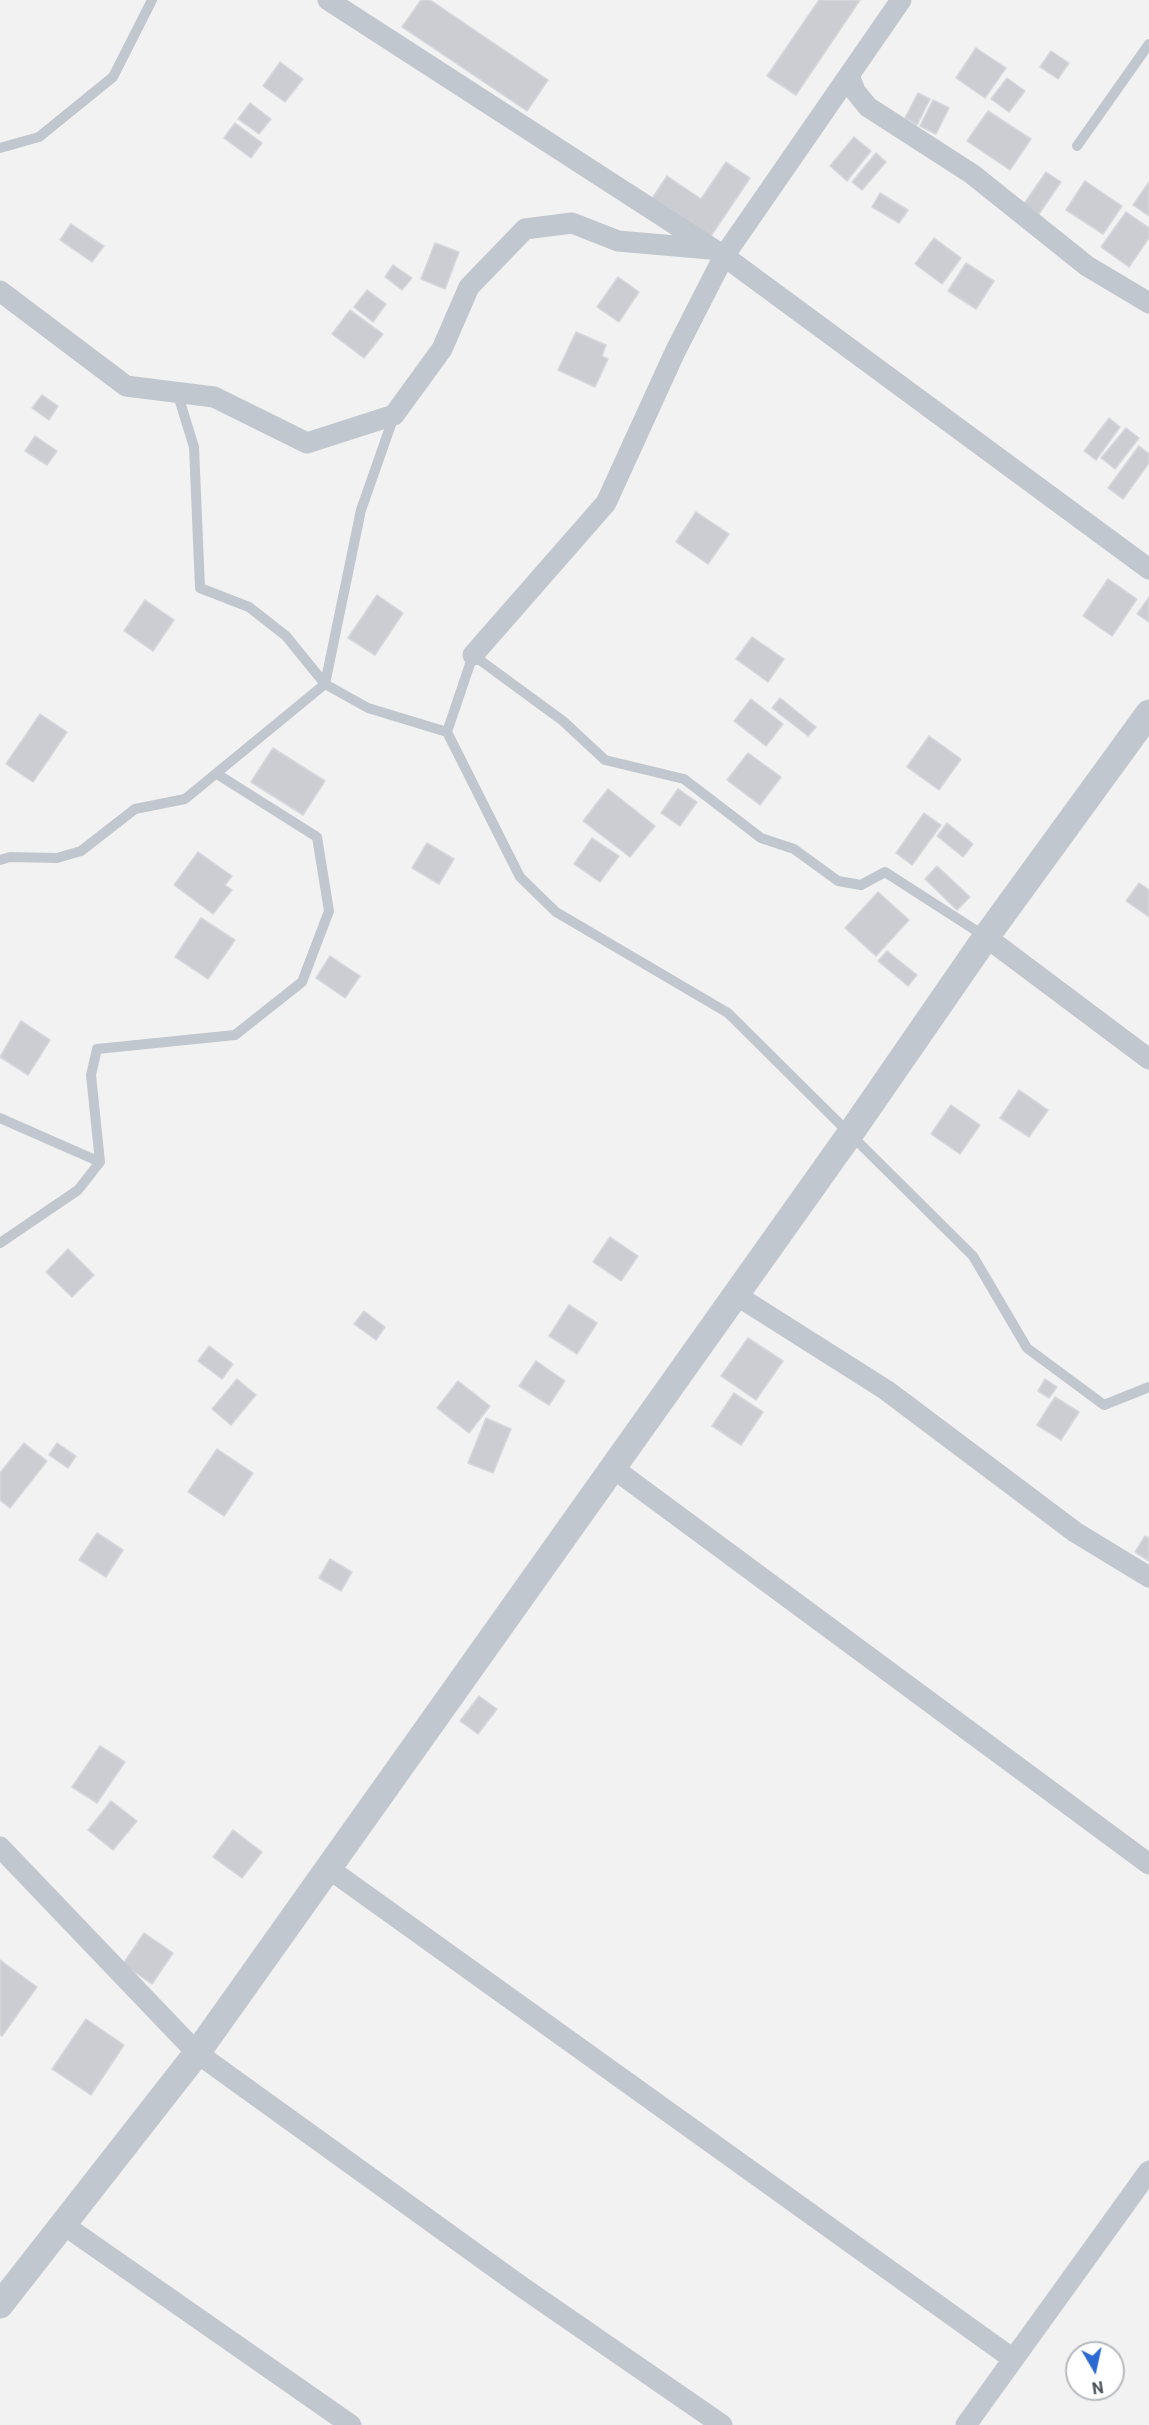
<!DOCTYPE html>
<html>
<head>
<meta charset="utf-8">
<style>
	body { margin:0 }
	#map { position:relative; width:1149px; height:2425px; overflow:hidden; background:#f3f2f2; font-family:Roboto,sans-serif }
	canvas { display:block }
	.north { position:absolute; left:1065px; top:2341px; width:60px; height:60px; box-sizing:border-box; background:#fff; border:2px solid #b7babe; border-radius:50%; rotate:171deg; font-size:16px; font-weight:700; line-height:24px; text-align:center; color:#4b535d }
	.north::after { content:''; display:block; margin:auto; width:21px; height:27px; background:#2d69d2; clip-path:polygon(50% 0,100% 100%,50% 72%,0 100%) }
</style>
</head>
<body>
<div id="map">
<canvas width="1149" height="2425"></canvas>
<div class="north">N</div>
</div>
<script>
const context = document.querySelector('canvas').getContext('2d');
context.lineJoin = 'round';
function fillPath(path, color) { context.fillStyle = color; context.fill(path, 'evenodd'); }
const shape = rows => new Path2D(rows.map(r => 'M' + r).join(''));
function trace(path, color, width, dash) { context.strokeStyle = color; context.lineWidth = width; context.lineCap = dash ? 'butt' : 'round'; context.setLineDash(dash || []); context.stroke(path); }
const building = shape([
	[421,0,430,0,548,80,527,111,402,27,421,0],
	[819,0,860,0,796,95,767,76,819,0],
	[976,48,1006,68,985,98,956,78,976,48],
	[1051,51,1069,63,1058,79,1040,67,1051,51],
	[280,62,303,79,285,102,263,86,280,62],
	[1007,78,1025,91,1009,112,991,99,1007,78],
	[918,93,930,99,917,125,905,118,918,93],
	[933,100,949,108,936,134,920,126,933,100],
	[250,103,271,119,259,134,238,119,250,103],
	[988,111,1031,139,1010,170,967,141,988,111],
	[235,123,262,143,251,158,224,138,235,123],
	[854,137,871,151,847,181,830,166,854,137],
	[876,153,886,162,862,190,852,182,876,153],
	[726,162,750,178,709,239,651,200,667,176,701,199,726,162],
	[1046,172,1061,182,1039,214,1024,204,1046,172],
	[1085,181,1122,206,1103,234,1066,210,1085,181],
	[1149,182,1149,216,1133,205,1149,182],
	[880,193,908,210,899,223,872,207,880,193],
	[1126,212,1149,228,1149,238,1129,267,1101,247,1126,212],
	[71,224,104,246,92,262,60,240,71,224],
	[934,238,961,258,942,284,915,264,934,238],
	[435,243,459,252,445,289,421,279,435,243],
	[966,263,994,281,976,309,948,291,966,263],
	[393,265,412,278,402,290,385,277,393,265],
	[618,277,639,292,619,322,597,307,618,277],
	[367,290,386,304,373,322,354,307,367,290],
	[350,310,383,334,364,358,332,334,350,310],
	[576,332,606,345,602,356,608,359,595,387,558,370,576,332],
	[42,395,58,406,49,420,32,408,42,395],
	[1109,418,1120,427,1096,460,1084,451,1109,418],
	[1126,428,1139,438,1115,469,1101,458,1126,428],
	[35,436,57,451,47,465,25,451,35,436],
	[1139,446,1149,454,1149,463,1123,499,1108,488,1139,446],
	[696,512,729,534,708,564,676,542,696,512],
	[1108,579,1137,599,1112,636,1083,616,1108,579],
	[377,595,403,613,375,655,348,638,377,595],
	[1149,597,1149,622,1137,614,1149,597],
	[145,600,174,620,153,651,124,631,145,600],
	[752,637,784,659,768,682,736,659,752,637],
	[780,698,816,727,808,736,772,708,780,698],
	[751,699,783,724,766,746,734,721,751,699],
	[40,714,67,732,33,782,6,764,40,714],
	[929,736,961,759,939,790,907,767,929,736],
	[273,748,325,781,303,815,251,782,273,748],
	[748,753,781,777,760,805,727,780,748,753],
	[608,789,655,826,630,857,583,821,608,789],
	[678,789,697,802,680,826,661,813,678,789],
	[924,813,941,825,912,865,896,853,924,813],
	[947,823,973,844,963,857,937,836,947,823],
	[592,838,619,856,600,882,574,864,592,838],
	[427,843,454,859,439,884,412,868,427,843],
	[198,852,232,876,225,885,232,890,213,914,174,885,198,852],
	[937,866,970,897,957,910,925,879,937,866],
	[1139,883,1149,890,1149,917,1126,901,1139,883],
	[878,892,909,920,876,956,845,928,878,892],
	[201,918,235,940,208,979,175,957,201,918],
	[887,951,917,975,908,986,878,961,887,951],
	[330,956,360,976,345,998,316,978,330,956],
	[21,1021,50,1040,28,1075,0,1057,21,1021],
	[1019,1090,1048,1110,1029,1137,1000,1118,1019,1090],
	[951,1105,980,1125,960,1154,931,1134,951,1105],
	[610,1237,638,1256,621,1281,593,1262,610,1237],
	[68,1249,94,1275,72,1297,46,1272,68,1249],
	[569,1305,597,1323,577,1354,549,1336,569,1305],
	[364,1311,385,1327,376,1340,354,1324,364,1311],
	[748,1338,783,1361,756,1400,721,1376,748,1338],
	[209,1346,233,1364,222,1379,198,1361,209,1346],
	[536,1361,565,1381,549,1405,519,1386,536,1361],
	[237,1379,256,1395,231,1425,212,1409,237,1379],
	[1045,1379,1057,1387,1049,1398,1038,1391,1045,1379],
	[458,1381,490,1406,469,1433,437,1408,458,1381],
	[734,1393,763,1412,741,1445,712,1426,734,1393],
	[1055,1397,1079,1412,1061,1440,1037,1425,1055,1397],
	[486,1418,511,1429,493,1473,468,1463,486,1418],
	[24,1443,47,1461,10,1508,0,1500,0,1473,24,1443],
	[57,1443,76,1456,68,1468,49,1455,57,1443],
	[217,1449,253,1473,224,1516,188,1492,217,1449],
	[97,1533,123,1550,106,1577,79,1560,97,1533],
	[1145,1536,1149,1538,1149,1561,1135,1552,1145,1536],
	[330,1559,352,1572,341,1591,319,1578,330,1559],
	[479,1696,497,1709,478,1734,460,1721,479,1696],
	[100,1746,125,1762,97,1803,72,1787,100,1746],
	[111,1801,137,1821,113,1850,88,1830,111,1801],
	[233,1830,262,1852,242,1878,213,1857,233,1830],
	[144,1933,173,1953,152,1984,123,1964,144,1933],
	[0,1960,37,1987,2,2036,0,2035,0,1960],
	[86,2019,124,2045,91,2095,52,2069,86,2019]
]);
fillPath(building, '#cccdd3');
trace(building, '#d6d7dc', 1.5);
trace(shape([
	[1077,146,1149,44],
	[0,148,39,137,113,77,152,0],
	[177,392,194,447,200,588,249,607,286,636,325,684,368,708,447,732],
	[0,860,10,857,57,858,81,851,135,809,185,799,325,684,361,510,394,416],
	[986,937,885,872,861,885,838,881,794,849,761,838,684,779,605,760,563,721,473,655,447,732,520,877,556,912,728,1013,973,1256,1027,1348,1104,1405,1149,1387],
	[0,1118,100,1162],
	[0,1243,78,1190,100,1162,91,1075,97,1049,235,1035,302,982,329,911,317,837,217,774]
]), '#c1c7ce', 10);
trace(shape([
	[328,0,724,256,1149,569],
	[849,75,855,91,868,107,972,174,1087,266,1149,303],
	[0,291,126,386,214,397,307,443,394,415,442,349,469,287,525,229,572,223,618,241,710,249],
	[473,655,606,503,675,352,724,256,901,0],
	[986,937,1149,1059],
	[736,1295,886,1390,1075,1532,1149,1577],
	[613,1468,1149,1864],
	[0,1847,197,2053,522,2287,722,2425],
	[328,1868,1013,2359],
	[64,2225,351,2425],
	[966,2425,1149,2171]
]), '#c1c7ce', 21);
trace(shape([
	[0,2305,197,2053,850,1134,986,937,1149,713]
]), '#c1c7ce', 27);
</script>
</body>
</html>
